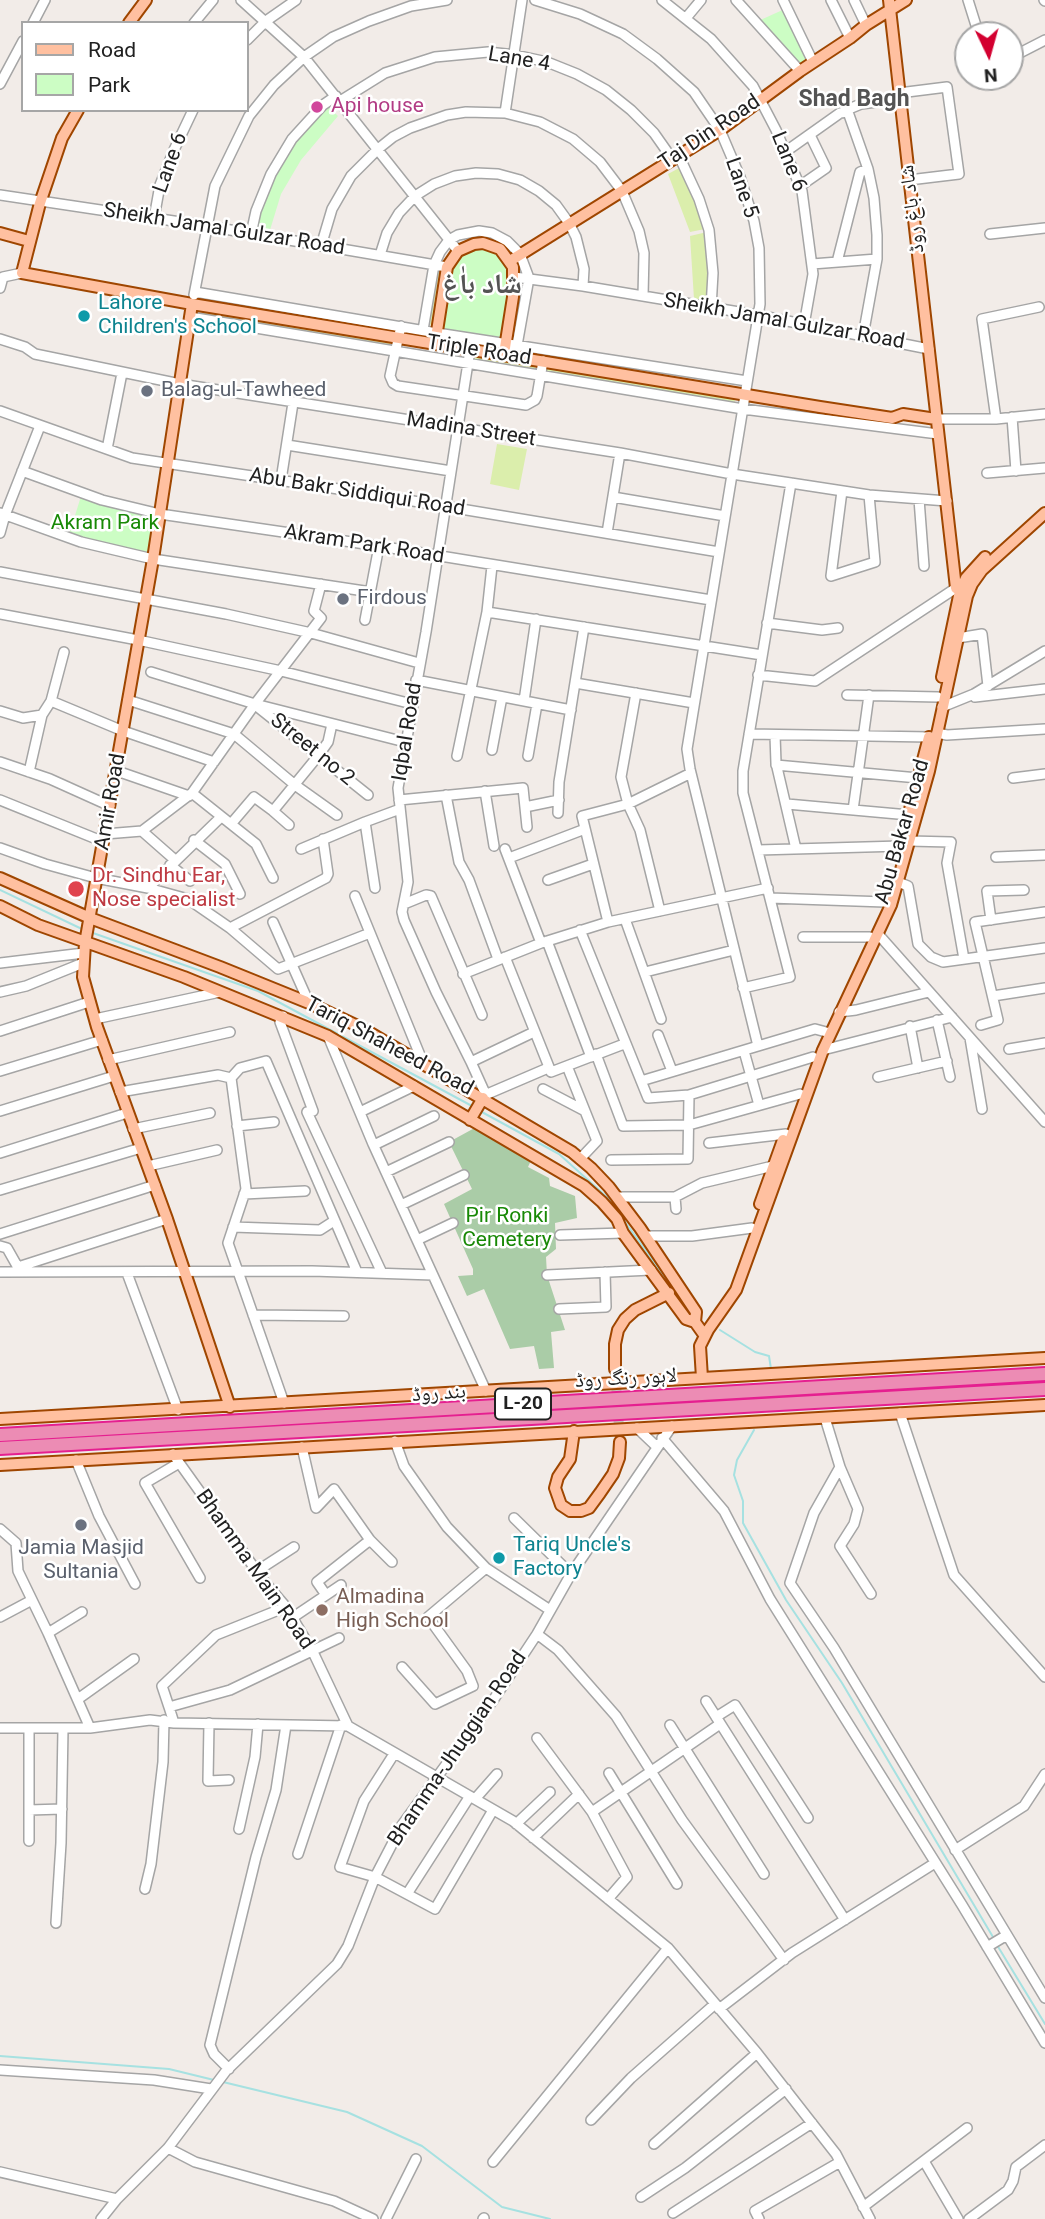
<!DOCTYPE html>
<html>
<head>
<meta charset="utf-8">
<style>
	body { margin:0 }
	#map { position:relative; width:1045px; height:2219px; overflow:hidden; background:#f2ece8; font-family:Roboto,sans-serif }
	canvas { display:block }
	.legend { position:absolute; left:21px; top:21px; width:228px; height:91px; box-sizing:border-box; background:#fff; border:2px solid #a6a6a6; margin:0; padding:9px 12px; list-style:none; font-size:21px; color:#212121 }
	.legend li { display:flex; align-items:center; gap:14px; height:35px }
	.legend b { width:35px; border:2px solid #a6a6a6 }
	.north { position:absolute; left:954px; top:21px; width:70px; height:70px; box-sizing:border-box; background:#fff; border:2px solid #a6a6a6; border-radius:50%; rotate:175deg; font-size:19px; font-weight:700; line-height:28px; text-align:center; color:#212121 }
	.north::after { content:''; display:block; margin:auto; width:24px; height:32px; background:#d30030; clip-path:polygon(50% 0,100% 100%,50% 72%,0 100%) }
</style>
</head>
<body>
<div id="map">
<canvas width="1045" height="2219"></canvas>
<ul class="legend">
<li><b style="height:9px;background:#ffc0a0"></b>Road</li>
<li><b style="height:19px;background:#ccfdc4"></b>Park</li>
</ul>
<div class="north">N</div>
</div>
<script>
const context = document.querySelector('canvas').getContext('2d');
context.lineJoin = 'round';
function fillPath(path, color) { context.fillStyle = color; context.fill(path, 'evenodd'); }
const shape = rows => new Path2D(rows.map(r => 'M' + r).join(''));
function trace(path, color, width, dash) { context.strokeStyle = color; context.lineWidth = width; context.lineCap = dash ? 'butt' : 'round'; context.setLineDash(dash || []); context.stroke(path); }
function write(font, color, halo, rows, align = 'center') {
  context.font = font + ' Roboto,"Noto Naskh Arabic",sans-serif'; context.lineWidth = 5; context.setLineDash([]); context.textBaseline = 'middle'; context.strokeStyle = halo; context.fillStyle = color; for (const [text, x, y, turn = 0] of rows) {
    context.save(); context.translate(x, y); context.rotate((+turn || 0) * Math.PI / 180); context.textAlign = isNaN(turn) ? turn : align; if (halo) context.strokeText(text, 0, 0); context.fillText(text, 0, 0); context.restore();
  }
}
fillPath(shape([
	[681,167,698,200,705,229,690,232,668,174],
	[707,232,710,270,710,300,694,299,690,236],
	[442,270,433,323,430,325,427,324,437,271],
	[209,298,391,329,393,332,206,301],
	[204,312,390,343,392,346,204,317],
	[473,357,532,365,536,368,535,371,472,362],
	[545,367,734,398,735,402,544,375],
	[497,444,527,449,519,490,490,484]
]), '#dbeeac');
fillPath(shape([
	[480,1125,533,1156,528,1167,549,1178,550,1186,575,1196,577,1218,555,1223,556,1249,546,1257,547,1275,565,1330,551,1332,554,1368,539,1369,534,1346,510,1349,484,1289,467,1296,458,1276,473,1275,473,1269,444,1204,472,1189,449,1142]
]), '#aacca7');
fillPath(shape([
	[787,8,813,62,800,71,756,22],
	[328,106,338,116,301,160,281,194,270,230,254,226,270,182,292,141],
	[475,248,486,248,503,256,512,275,501,340,440,332,450,273,457,259,465,252],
	[82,493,154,515,147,558,68,538]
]), '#ccfdc4');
trace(shape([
	[0,890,84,930],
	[93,933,258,991,472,1106],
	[480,1111,559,1154,608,1198,691,1314],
	[720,1330,755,1352,769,1356,771,1369],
	[754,1430,737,1460,734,1475,743,1501,743,1523,786,1600,842,1683,993,1937],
	[997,1945,1045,2024],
	[0,2056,169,2069,214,2080],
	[223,2082,347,2112,422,2146,502,2207,550,2219]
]), '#a6e1e1', 2);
trace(shape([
	[615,1369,620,1442]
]), '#c8c3c0', 10, [10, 5]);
const minor = shape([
	[241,0,304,57,458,251],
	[535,0,580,14,623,34,657,59,694,92,720,130,740,177,754,221,759,248,760,304,687,749,690,769,758,1046],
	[662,0,711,39,753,86,776,130,802,191,813,274,804,325],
	[736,0,800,71],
	[783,0,813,62],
	[831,0,850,38],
	[854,0,866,25],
	[968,0,979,35],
	[1044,0,1045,1],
	[686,18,701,0],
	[33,23,45,0],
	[194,23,213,0],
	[247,40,266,21,296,0],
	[1010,58,1045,40],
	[0,84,23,41],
	[899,93,947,87,959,174,909,180],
	[340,101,385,73,435,57,488,52,515,55,547,62,577,74,606,90,631,110,654,133,673,160],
	[844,111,861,104,900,99],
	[505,113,522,0],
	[785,152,840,113,848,112,868,169,874,198,877,235,877,259,863,336],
	[679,156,699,199,709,230,713,273,711,308],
	[800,186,826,168,810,135],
	[0,195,207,226,447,267],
	[154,218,160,185,174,150,193,110],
	[251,234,256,211,271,174,292,139,323,105,336,96],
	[990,234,1045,228],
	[321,246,332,209,351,176,378,149,393,137,410,128,447,115,466,112,505,113,540,122,573,139,600,162,622,191,639,231,644,253,643,296],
	[380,255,387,233,399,213,415,196,434,184,455,176,476,173,498,174,520,180,539,191,556,205,569,223,576,237,584,269,583,286],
	[837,262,860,172,868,169],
	[812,264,877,259],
	[514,277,583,286,757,315,929,349],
	[0,288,3,277,22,273],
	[195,292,437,333,747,381],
	[194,295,215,186,249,116,274,85,304,57,333,37,369,21,411,6,447,0],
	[190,317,743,409,938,434],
	[401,326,390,376,393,383,398,386,526,405,535,400,537,396,543,361],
	[423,330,434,265,440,252,449,240,458,235,479,231,492,233,507,241,520,254,529,278,516,351],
	[0,339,25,347,35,354,180,384,620,453,732,474,869,495,947,501],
	[470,350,426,632,398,788,408,882,402,912,404,920,436,992,471,1062,485,1093,483,1098],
	[0,411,132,458,365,493,719,552],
	[1012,417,1016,471],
	[936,419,996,419,1045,414],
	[996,419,982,319,1039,307],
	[287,445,451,471],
	[107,449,122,373],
	[22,471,102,500,160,514,379,546,711,600],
	[987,473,1045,468],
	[281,480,293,403],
	[842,491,831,576,875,562,869,495],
	[613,497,725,516],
	[919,499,924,566],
	[0,513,81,542,153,559,371,592],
	[0,533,5,515,40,426],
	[607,533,620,453],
	[0,572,226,614,311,633,419,663],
	[487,612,762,655],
	[0,614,138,640,281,671,412,704],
	[365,620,379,546],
	[767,623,822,630,838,628],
	[958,638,982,634,988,686],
	[151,672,255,704,405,742],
	[758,675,815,681,956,588],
	[416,680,571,710],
	[575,683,694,703],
	[636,693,621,777,628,804,640,830,660,911],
	[974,694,975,697,1045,689],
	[847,695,938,697],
	[128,700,234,734,295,785,337,815],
	[51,701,123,731,214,762],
	[524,701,536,619],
	[942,707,974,694,1045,651],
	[259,708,368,795],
	[0,711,23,718,42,715],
	[937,733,947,735,1045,729],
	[749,734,930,737],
	[775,735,776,763,796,849],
	[492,750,502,697],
	[457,756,487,612,492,566],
	[528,756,537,704],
	[0,762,50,779,110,806],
	[776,765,918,778],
	[117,771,189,796],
	[29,772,42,715,51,701,64,652],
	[1013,778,1045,774],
	[485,791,494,846],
	[192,793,256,844,273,878],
	[446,795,459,862,469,880,498,959],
	[0,800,104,842],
	[399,800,523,788,527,827],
	[787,804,909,815],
	[525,807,559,800],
	[853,810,869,695],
	[558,813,559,782,584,627],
	[231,824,254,797,273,811],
	[289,825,273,811,318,756,328,742,332,724],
	[142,831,175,860],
	[105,834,142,831,192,793,255,704,321,618,314,611,321,584],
	[194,840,225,864,240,894],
	[909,841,951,842,947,863,964,959],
	[0,848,45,864,96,878,148,888,188,899,230,928,278,969,370,933],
	[301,849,365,822],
	[505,849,541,943],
	[758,850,901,846],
	[996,857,1045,855],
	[509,858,585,829],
	[170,865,190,881],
	[548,880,593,864],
	[898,882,908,886,918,944,931,957,943,962,1045,948],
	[148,888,221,817],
	[375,888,365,822,400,809],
	[355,896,424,1065],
	[770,898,885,902,891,905],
	[404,904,426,895,431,896,482,1015],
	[625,919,661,1019],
	[991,920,987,891,1024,890],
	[273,922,309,1003],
	[608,922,582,816,628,804,691,773],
	[230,928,326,878,328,874,323,839],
	[580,930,648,1098,689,1095,813,1057],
	[878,934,1045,1122],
	[803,937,870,937],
	[547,941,591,1057],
	[505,957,551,1072,624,1044],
	[0,963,84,953],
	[645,972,734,950],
	[463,974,541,943,608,922,768,888],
	[743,988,790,977,743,793,743,771,791,483],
	[0,992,26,986,83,963],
	[993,996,1045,988],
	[839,1012,856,1010,929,992],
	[283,1016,280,1022,313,1111,307,1112,382,1273],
	[95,1019,220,992],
	[937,1020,950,1077],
	[981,1025,998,1020,975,922,1045,912],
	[910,1026,918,1068],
	[0,1031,89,1002],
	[658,1035,672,1071],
	[328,1036,373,1144,486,1391],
	[970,1038,982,1109],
	[1009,1049,1045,1043],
	[823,1050,952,1017],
	[744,1051,759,1105],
	[596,1054,623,1126,689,1125,800,1094],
	[108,1060,230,1032],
	[471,1062,534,1032],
	[567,1066,597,1141,580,1159],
	[0,1071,102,1040],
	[878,1077,947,1061],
	[641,1081,815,1029,830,1033],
	[543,1089,585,1111],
	[120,1092,218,1075,231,1078],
	[485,1095,548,1068],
	[0,1111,114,1076],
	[360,1112,414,1086],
	[237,1126,274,1122],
	[133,1129,210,1113],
	[709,1143,786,1134],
	[374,1145,434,1116],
	[0,1153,127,1113],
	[611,1160,688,1159,689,1095],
	[148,1166,217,1150],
	[386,1172,449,1142],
	[0,1190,141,1148],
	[244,1194,305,1191],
	[617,1197,675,1197],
	[401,1205,464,1175],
	[676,1209,675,1197,702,1183,773,1166],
	[233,1227,320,1230,334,1221],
	[0,1234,155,1185],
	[560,1235,623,1233],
	[646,1236,692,1236,752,1228],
	[417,1240,453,1223],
	[0,1246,7,1248,20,1271],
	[18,1267,167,1219],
	[0,1272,312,1271,433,1275],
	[127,1273,178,1410],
	[547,1275,651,1270],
	[559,1309,606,1307,605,1272],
	[253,1315,344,1316],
	[284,1403,228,1243,246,1189,231,1078,240,1068,266,1061,357,1272],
	[900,1413,954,1575,1045,1677],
	[825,1418,840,1467,814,1513,790,1583,834,1648,1045,1998],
	[637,1428,657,1447],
	[662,1438,724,1511,770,1599,962,1905,1045,2043],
	[395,1441,404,1466,447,1527,486,1568,550,1610],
	[302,1447,316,1508,334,1489,370,1540,392,1562],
	[173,1454,263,1580,286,1607,313,1652,348,1726],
	[76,1460,99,1516,135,1584],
	[179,1463,145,1483,200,1578],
	[840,1467,858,1509,854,1524,840,1546,871,1594],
	[514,1518,571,1574],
	[0,1529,16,1543,18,1571,48,1633,90,1728],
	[257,1571,294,1547],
	[326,1595,317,1582,370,1540],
	[0,1617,32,1600],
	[292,1618,341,1585],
	[48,1633,82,1612],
	[537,1634,558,1650,616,1716,682,1820,784,1960],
	[402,1667,435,1704,473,1686,467,1671,428,1617,486,1568],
	[78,1699,134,1659],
	[706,1701,845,1920],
	[169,1707,162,1686,216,1635,286,1607],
	[716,1717,735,1705,808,1818],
	[174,1723,169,1707,230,1690,339,1638],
	[209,1723,208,1781,229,1780],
	[670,1725,764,1874],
	[0,1728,90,1728,150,1720,174,1723,348,1726,513,1821,668,1948,757,2053,836,2154,870,2219],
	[537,1738,592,1812,720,1724],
	[394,1754,364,1801,340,1867,375,1877,435,1909,493,1810],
	[609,1773,677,1884],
	[475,1799,497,1774],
	[29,1810,62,1809],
	[592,1812,627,1877,608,1899],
	[516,1824,550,1792],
	[239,1829,255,1757,258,1724],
	[533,1838,579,1794],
	[29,1841,29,1729],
	[955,1850,1024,1806,1045,1774],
	[298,1854,341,1725],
	[145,1889,151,1864,163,1762,164,1720],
	[407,1894,470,1796],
	[56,1923,61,1843,63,1729],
	[987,1947,1007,1935],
	[719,2009,792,1953,935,1863],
	[229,2069,214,2054,210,2045,256,1857,276,1790,286,1725],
	[0,2070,154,2080,211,2089],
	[591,2120,631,2078,715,2004],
	[654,2144,757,2053],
	[168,2148,195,2162,334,2201,373,2219],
	[924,2161,958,2219],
	[493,2162,668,1948],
	[0,2172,117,2199],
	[641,2197,685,2168,786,2089],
	[863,2207,967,2128],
	[673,2213,812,2123],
	[101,2219,117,2199,168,2148,226,2071,337,1964,348,1946,375,1877,402,1825,494,1699,537,1634,571,1574,672,1426],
	[386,2219,416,2159],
	[483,2219,484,2218],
	[759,2219,755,2211,840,2162],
	[969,2219,1008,2190,1013,2181,1016,2167,1045,2145]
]);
const major = shape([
	[889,0,956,588,962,592],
	[129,23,146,0],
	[78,110,62,138,40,203,22,273,192,304,820,407,892,418,903,414,936,419],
	[0,233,29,241],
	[510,261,720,130,800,71,850,38,866,25,906,0],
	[192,304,153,559,85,943,83,977,97,1027,167,1219,230,1407],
	[435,344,447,267,458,251,474,244,483,243,500,249,513,267,513,297,504,354],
	[942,677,960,591,966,578,985,557],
	[909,813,929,737],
	[0,878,90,918,220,967,309,1003,362,1028,572,1152,591,1168,609,1187,640,1228,696,1312,695,1322],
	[0,906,38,925,184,977,328,1036,584,1186,602,1202,617,1219,623,1233,686,1319,695,1322,705,1336],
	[470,1120,483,1098],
	[760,1204,783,1140],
	[615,1369,615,1344,618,1330,625,1319,635,1310,669,1293],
	[702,1378,700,1346,708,1330,736,1290,823,1050,891,905,929,771,967,596,972,584,982,570,1045,513],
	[0,1419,1045,1358],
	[574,1431,570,1459,558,1477,555,1488,561,1505,570,1511,581,1511,589,1508,600,1493,613,1474,619,1458,620,1442],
	[0,1465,1045,1405]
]);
const highway = shape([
	[0,1435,1045,1374],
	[0,1448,1045,1389]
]);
trace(minor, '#a5a5a5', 12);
trace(major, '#9f4600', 14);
trace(highway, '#e51f90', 16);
trace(minor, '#fff', 9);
trace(major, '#ffc0a0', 10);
trace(highway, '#ec8cb4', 12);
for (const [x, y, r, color] of [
	[317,107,7,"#d1479c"],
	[84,316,7,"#0f9aa8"],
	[147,391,7,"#6b7280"],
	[343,599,7,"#6b7280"],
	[76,889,9,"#e0444e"],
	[81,1525,7,"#6b7280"],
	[499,1558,7,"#0f9aa8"],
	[322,1610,7,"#8d6e63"]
]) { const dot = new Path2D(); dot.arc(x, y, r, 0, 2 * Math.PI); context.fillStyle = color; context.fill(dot); trace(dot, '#fff', 2.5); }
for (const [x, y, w] of [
	[523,1404,56]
]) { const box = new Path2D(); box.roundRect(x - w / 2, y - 15.5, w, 31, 5); context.fillStyle = '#fff'; context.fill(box); trace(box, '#212121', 2); }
write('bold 19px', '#212121', null, [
	["L-20",523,1404]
]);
write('21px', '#212121', '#fff', [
	["Lane 4",519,60,10],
	["Taj Din Road",710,133,-34],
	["Lane 6",788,162,68],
	["Lane 6",171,163,-70],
	["Lane 5",741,188,71],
	["شاد باغ روڈ",913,209,-97],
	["Sheikh Jamal Gulzar Road",224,230,9],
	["Sheikh Jamal Gulzar Road",784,322,10],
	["Triple Road",479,351,9],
	["Madina Street",471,430,9],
	["Abu Bakr Siddiqui Road",357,493,9],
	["Akram Park Road",364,545,9],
	["Iqbal Road",408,732,-81],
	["Street no 2",312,750,39],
	["Amir Road",111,802,-80],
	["Abu Bakar Road",903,832,-74],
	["Tariq Shaheed Road",389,1047,28],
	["لاہور رنگ روڈ",626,1379,-3],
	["بند روڈ",439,1394,-4],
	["Bhamma Main Road",254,1570,55],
	["Bhamma-Jhuggian Road",458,1749,-56]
]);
write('21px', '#b23c85', '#fff', [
	["Api house",331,107]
], 'left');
write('21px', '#0d838f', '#fff', [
	["Lahore",98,304],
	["Children's School",98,328],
	["Tariq Uncle's",513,1546],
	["Factory",513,1570]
], 'left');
write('21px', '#5b616d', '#fff', [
	["Balag-ul-Tawheed",161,391],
	["Firdous",357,599],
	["Jamia Masjid",81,1549,"center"],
	["Sultania",81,1573,"center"]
], 'left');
write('21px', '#188906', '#fff', [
	["Akram Park",105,524],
	["Pir Ronki",507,1217],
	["Cemetery",507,1241]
]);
write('21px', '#be3a42', '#fff', [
	["Dr. Sindhu Ear,",92,877],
	["Nose specialist",92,901]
], 'left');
write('21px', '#785e54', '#fff', [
	["Almadina",336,1598],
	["High School",336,1622]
], 'left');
write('bold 23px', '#545454', '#fff', [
	["Shad Bagh",854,100]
]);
write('bold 28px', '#545454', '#fff', [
	["شاد باٰغ",482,286]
]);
</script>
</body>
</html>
